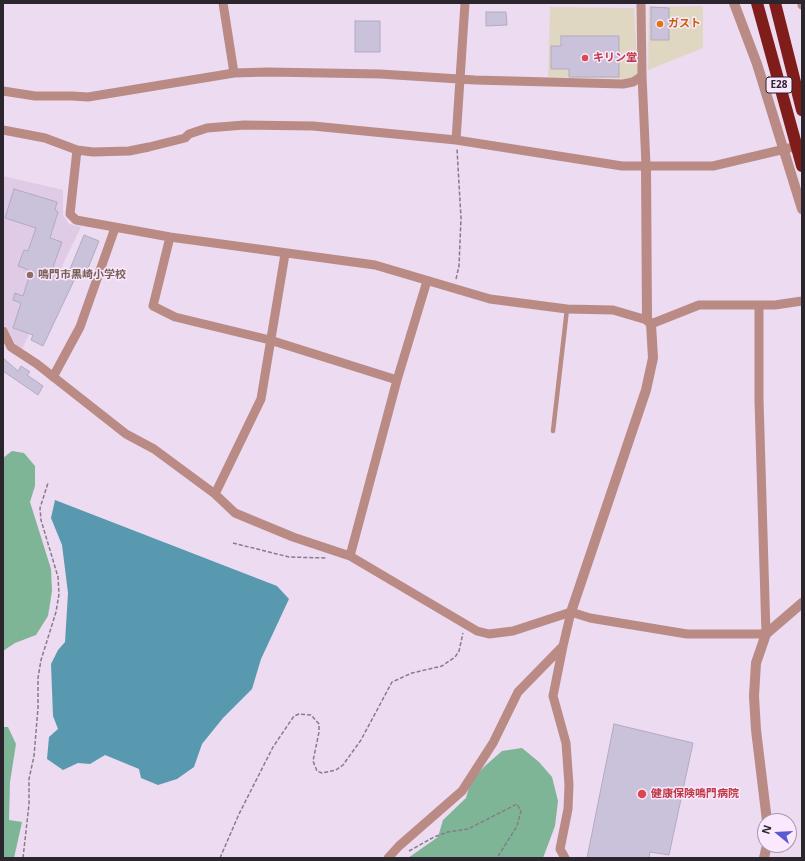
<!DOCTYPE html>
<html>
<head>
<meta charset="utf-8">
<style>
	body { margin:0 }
	#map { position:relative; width:805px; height:861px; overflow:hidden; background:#ecdbf1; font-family:"Open Sans",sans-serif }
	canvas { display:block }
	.frame { position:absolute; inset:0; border:4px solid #2b252d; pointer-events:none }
	.north { position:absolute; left:757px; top:813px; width:40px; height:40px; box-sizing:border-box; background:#f9e8fe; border:1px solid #a79aaa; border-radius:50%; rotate:288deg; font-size:11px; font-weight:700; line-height:16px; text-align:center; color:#2b252d }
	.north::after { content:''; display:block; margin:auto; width:14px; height:18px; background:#5b59d1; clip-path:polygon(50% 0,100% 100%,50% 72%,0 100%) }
</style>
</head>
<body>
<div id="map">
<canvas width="805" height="861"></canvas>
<div class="frame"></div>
<div class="north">N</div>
</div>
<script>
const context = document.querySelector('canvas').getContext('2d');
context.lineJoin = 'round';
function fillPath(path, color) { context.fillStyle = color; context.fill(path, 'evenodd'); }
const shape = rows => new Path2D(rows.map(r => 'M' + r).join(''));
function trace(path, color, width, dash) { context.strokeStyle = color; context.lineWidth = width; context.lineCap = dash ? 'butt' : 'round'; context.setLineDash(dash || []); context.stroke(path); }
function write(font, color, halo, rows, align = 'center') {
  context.font = font + ' "Open Sans","Noto Sans JP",sans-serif'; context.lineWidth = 3; context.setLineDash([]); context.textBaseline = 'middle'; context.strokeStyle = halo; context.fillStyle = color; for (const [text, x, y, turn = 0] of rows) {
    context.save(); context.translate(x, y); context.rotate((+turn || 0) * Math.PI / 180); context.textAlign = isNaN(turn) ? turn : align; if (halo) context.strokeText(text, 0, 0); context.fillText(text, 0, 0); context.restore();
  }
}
fillPath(shape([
	[703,6,703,48,648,70,649,7],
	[550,7,634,8,638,74,630,79,548,77]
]), '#e0d7c2');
fillPath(shape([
	[3,176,63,190,63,215,69,224,81,227,22,349,18,348,3,323]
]), '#e0cbe6');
fillPath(shape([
	[12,451,24,453,35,466,35,486,30,502,51,569,52,591,48,616,36,635,15,643,3,651,3,458],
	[3,727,8,727,16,744,10,782,9,820,22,822,14,858,3,858],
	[522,748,539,762,552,777,558,801,555,826,543,858,408,858,438,837,443,820,466,798,471,780,486,765,502,751]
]), '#7eb596');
fillPath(shape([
	[55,500,277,586,289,599,261,659,252,689,223,718,202,744,194,767,177,779,158,785,141,778,139,769,105,755,90,764,78,763,63,770,47,759,49,737,58,729,53,716,51,664,58,650,65,642,68,593,62,545,51,518]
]), '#5999af');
const building = shape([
	[651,7,669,8,669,40,651,40,651,7],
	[486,12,506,12,507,25,486,26,486,12],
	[355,21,380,21,380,52,355,52,355,21],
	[561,36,619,36,619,77,569,77,569,69,551,69,551,46,561,46,561,36],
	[14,189,57,202,55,210,58,212,50,238,62,242,53,267,68,274,84,235,99,241,84,278,77,274,43,346,31,340,33,335,13,328,21,303,13,300,15,293,23,296,31,271,18,266,24,250,28,251,36,228,5,218,14,189],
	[3,358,18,371,21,366,30,372,27,375,43,386,38,395,3,371,3,358],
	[614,724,693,743,669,855,650,852,649,858,587,858,614,724]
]);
fillPath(building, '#cac2da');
trace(building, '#b2aac1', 1);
trace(shape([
	[456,279,459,266,461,218,457,149],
	[233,543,289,557,326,558],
	[409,851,434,837,448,832,468,829,517,804,521,811,517,826,497,858],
	[23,858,29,804,29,779,34,756,38,708,38,678,41,660,56,612,59,594,58,577,41,520,40,508,48,483],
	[220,858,239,814,273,747,294,716,299,714,311,715,319,724,319,732,313,761,317,771,322,773,336,770,343,765,361,740,392,682,412,673,442,666,455,657,459,651,463,633]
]), '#877c8a', 1.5, [4, 2]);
trace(shape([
	[553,431,567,309]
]), '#ba8a84', 4.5);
trace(shape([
	[223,3,234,73],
	[641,3,642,76,646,165],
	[802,3,802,5],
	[3,91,35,96,72,96,88,97,234,73,268,72,380,74,475,80,623,84,633,82,642,76],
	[3,130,45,138,77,150,93,152,129,151,149,147,185,138,189,134,207,128,244,125,313,126,456,140,622,166,713,166,802,145],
	[456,140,465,3],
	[77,150,70,214,76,220,170,237,375,265,490,299,567,309,613,310,647,320],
	[170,237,153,306,175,317,270,340,397,380],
	[651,324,699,305,775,305,802,301],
	[3,331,11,347,37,364,126,434,154,449,215,494,235,513,293,537,350,556,477,631,489,634,513,631,571,612,590,618,687,634,766,634,759,400,759,305],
	[53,377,80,327,115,228],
	[215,494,261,399,285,254],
	[350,556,397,380,427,281],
	[563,646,553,696,566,743,569,785,568,809,560,849,565,858],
	[388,858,399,846,462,791,493,743,518,692,563,646,571,612]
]), '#ba8a84', 9);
trace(shape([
	[734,3,757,64,802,209],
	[571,612,646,390,653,358,651,324,647,320,646,165],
	[767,821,756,730,754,696,756,663,766,634,802,603],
	[764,858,767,845]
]), '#ba8a84', 10);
trace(shape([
	[775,3,802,110]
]), '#7f1d1a', 12);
trace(shape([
	[757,3,802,166]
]), '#7f1d1a', 12);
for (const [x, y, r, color] of [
	[660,24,4,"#e8710a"],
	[585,58,4,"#e0444e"],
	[30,275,4,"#8d6e63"],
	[642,794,5,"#e0444e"]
]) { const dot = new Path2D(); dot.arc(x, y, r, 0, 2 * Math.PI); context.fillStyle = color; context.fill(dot); trace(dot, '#f9e8fe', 1.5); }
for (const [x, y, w] of [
	[779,85,26]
]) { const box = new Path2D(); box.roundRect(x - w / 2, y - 8, w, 16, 3); context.fillStyle = '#f9e8fe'; context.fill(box); trace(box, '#2b252d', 1); }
write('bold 10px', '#2b252d', null, [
	["E28",779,85]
]);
write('bold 11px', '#c56008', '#f9e8fe', [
	["ガスト",668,24]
], 'left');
write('bold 11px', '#be3a42', '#f9e8fe', [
	["キリン堂",593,58],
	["健康保険鳴門病院",651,794]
], 'left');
write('bold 11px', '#785e54', '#f9e8fe', [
	["鳴門市黒崎小学校",38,275]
], 'left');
</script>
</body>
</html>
